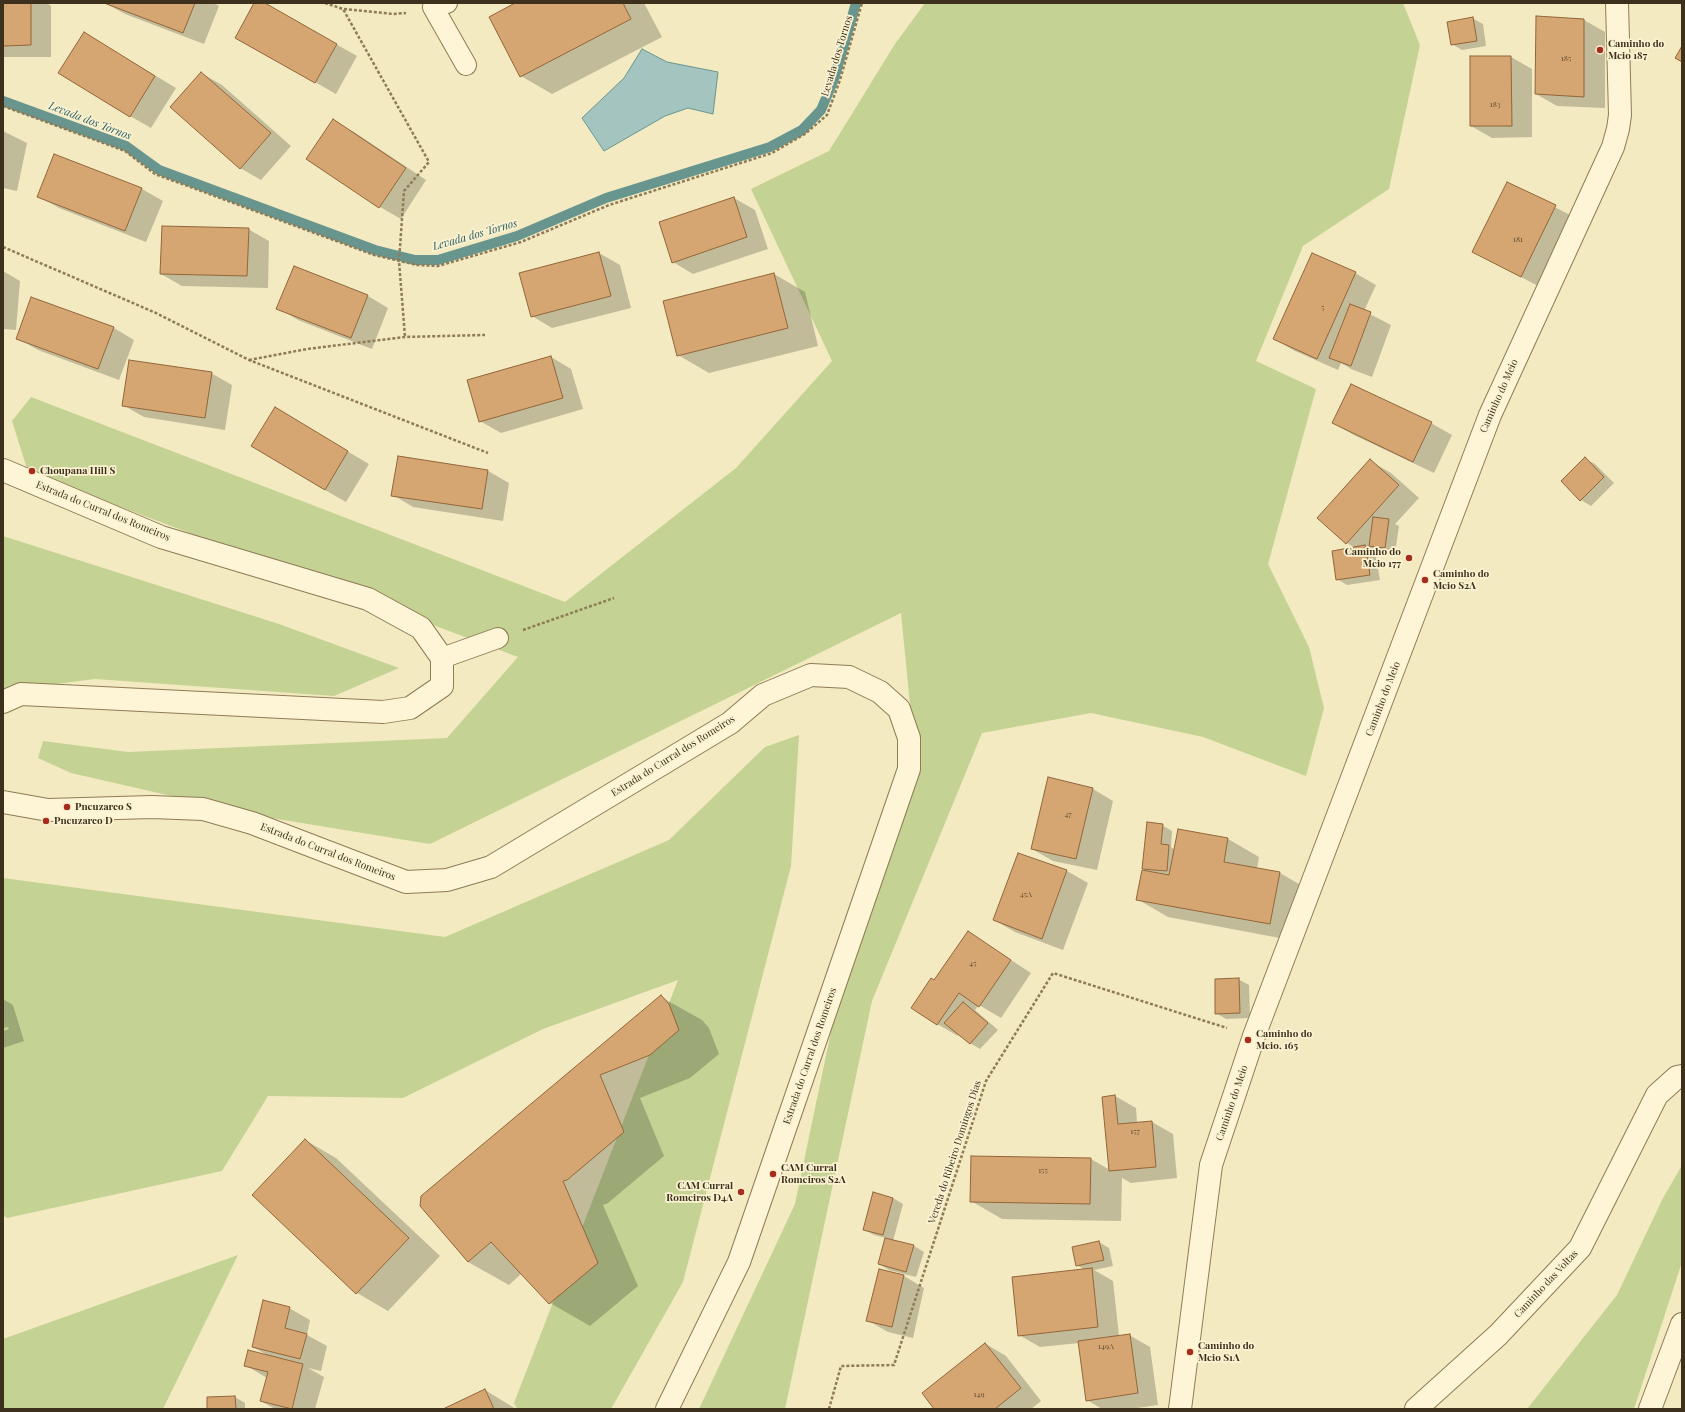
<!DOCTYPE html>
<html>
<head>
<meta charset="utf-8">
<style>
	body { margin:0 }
	#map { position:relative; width:1685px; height:1412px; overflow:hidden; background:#f3eac1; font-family:"Playfair Display",serif }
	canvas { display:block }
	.frame { position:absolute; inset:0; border:4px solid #3d301c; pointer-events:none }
</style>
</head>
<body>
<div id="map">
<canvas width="1685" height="1412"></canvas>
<div class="frame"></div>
</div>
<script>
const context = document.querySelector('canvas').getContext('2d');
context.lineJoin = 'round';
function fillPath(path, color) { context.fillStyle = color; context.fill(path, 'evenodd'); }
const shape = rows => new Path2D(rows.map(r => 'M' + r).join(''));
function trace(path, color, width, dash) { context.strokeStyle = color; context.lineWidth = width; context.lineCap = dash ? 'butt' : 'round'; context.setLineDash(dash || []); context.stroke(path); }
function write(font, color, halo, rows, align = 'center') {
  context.font = font + ' "Playfair Display",serif'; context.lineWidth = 3.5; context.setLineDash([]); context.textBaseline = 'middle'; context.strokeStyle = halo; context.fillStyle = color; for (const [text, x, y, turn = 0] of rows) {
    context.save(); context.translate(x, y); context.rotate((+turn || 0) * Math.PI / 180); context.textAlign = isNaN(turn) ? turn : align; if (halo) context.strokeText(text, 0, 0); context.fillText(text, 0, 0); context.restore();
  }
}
fillPath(shape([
	[925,3,1403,3,1420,45,1389,189,1303,246,1256,361,1316,389,1268,564,1309,647,1324,708,1306,776,1203,737,1091,713,982,733,872,1001,785,1409,699,1409,795,1204,847,955,912,725,901,613,430,844,259,816,71,773,38,758,43,741,128,752,447,738,518,657,28,472,12,421,31,397,565,602,736,468,832,361,751,189,829,151,895,44],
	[3,536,279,624,399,668,334,696,95,679,3,691],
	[799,735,791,866,683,1282,611,1409,517,1409,514,1403,678,980,543,1029,403,1098,268,1096,222,1171,7,1218,3,1215,3,878,445,937,669,840,765,747],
	[1682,1165,1682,1262,1634,1409,1527,1409,1617,1295,1662,1200],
	[238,1255,163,1409,3,1409,3,1339]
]), '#c4d393');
const water = shape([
	[642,49,667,62,718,72,713,114,688,108,665,116,604,151,582,118,624,78,642,49]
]);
fillPath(water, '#a4c5bf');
trace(water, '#69958f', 1);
fillPath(shape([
	[3,3,47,3,51,6,51,57,3,57],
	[105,3,214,3,219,6,204,44,125,14],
	[256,3,263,3,357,56,336,94,257,49],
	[518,3,644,3,662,37,552,94,521,76],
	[1472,18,1483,24,1486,46,1462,50,1452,44],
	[1584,20,1605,32,1605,108,1557,106,1536,94],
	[84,33,176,88,151,128,130,116],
	[1511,57,1532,69,1532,137,1492,138,1471,126],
	[201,73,222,85,291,146,261,180,240,168],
	[333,120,354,132,426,180,401,219,380,207,308,159],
	[3,131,27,143,17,191,3,188],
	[55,155,142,189,163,201,146,242,59,208,38,196],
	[1508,183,1576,218,1542,288,1473,252],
	[734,198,755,210,768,249,693,274,673,262],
	[248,229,269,241,268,288,182,286,161,274],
	[599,253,620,265,631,308,552,328,532,316],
	[295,267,368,296,388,308,372,349,298,320,278,308],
	[3,271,20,281,16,330,3,329],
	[1355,273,1376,285,1364,311,1391,325,1372,377,1351,369,1341,363,1338,370,1295,351,1274,339],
	[774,274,805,292,818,346,709,373,678,355],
	[32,298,114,328,134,340,119,380,38,350,17,338],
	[551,357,571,369,583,409,501,433,480,421],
	[211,373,232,385,225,430,144,417,123,405],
	[296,421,369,464,346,502,325,490],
	[1333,423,1431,423,1452,435,1434,473,1354,435],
	[399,457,488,471,509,483,503,521,413,507,393,495],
	[1585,459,1595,464,1614,483,1591,506,1581,500,1562,481],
	[1370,461,1391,473,1419,498,1395,524,1399,526,1395,553,1380,552,1374,548,1372,550,1375,552,1380,580,1347,585,1337,579,1355,548,1347,543],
	[1093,789,1113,801,1097,870,1053,861,1032,849],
	[1162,825,1172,831,1171,847,1175,850,1179,830,1228,839,1259,857,1257,869,1280,873,1311,891,1301,942,1168,917,1137,899,1149,872,1143,868],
	[1018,854,1067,871,1088,883,1063,950,1015,932,994,920],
	[968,932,1031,973,1001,1018,979,1005,975,1010,998,1030,980,1049,970,1043,959,1034,958,1036,937,1024],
	[1238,979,1249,985,1250,1018,1226,1019,1216,1013],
	[661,997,702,1020,709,1028,719,1054,690,1078,640,1098,664,1156,608,1203,603,1205,638,1286,590,1326,550,1303,522,1273,509,1285,468,1262,421,1206],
	[3,999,13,1005,24,1041,3,1048,3,1031,9,1029,8,1027,3,1028],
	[1115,1096,1136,1108,1137,1123,1152,1122,1173,1134,1177,1178,1131,1183,1122,1178,1121,1221,1002,1219,971,1201,1091,1159,1110,1170,1103,1098],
	[305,1140,336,1158,440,1256,388,1311,357,1293],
	[873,1194,893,1198,903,1204,893,1241,914,1246,924,1252,916,1277,889,1270,879,1264,886,1238,874,1235,864,1229],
	[1099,1242,1109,1248,1113,1266,1094,1270,1113,1281,1119,1336,1129,1335,1150,1347,1158,1405,1130,1409,1102,1409,1087,1400,1079,1343,1040,1347,1019,1335,1085,1270,1077,1265],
	[904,1276,924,1288,913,1338,888,1332,867,1320],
	[289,1308,310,1320,307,1335,327,1346,321,1371,308,1368,324,1377,315,1409,275,1409,261,1401,267,1378,245,1365,267,1355,253,1347],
	[986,1344,1006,1356,1041,1401,1031,1409,935,1409],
	[485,1390,516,1409,446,1409],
	[235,1397,245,1403,245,1409,208,1409]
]), '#0003');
trace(shape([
	[3,101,126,146,159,170,375,250,415,260,438,260,517,236,606,198,770,147,802,130,821,110,834,79,856,3]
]), '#69958f', 10);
const building = shape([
	[3,3,31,3,31,45,3,46,3,3],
	[104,3,195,3,183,33,104,3],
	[254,3,265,3,337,44,315,83,235,38,254,3],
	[515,3,623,3,631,19,520,77,489,17,515,3],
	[1536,16,1584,19,1584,97,1535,94,1536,16],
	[1473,17,1477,41,1451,45,1447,22,1473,17],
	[84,32,155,76,130,117,58,73,84,32],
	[1682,46,1682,62,1675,58,1682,46],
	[1470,56,1511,56,1512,126,1470,126,1470,56],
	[201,72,271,133,240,169,170,107,201,72],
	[333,119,406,168,379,208,306,159,333,119],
	[54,154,142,188,125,231,37,197,54,154],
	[1507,182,1556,205,1521,277,1472,252,1507,182],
	[734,197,747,237,672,263,659,222,734,197],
	[162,226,249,228,247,276,160,274,162,226],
	[599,252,611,296,531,317,519,273,599,252],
	[1312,253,1356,272,1317,359,1273,339,1312,253],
	[294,266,368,295,351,338,276,309,294,266],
	[774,273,788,328,677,356,663,301,774,273],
	[31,297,114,327,98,369,16,339,31,297],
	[1350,304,1371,312,1351,366,1329,358,1350,304],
	[551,356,563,398,479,422,467,380,551,356],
	[129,360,212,372,205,418,122,406,129,360],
	[1351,384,1432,422,1413,462,1332,423,1351,384],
	[275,407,348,451,325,490,251,446,275,407],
	[398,456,488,470,482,509,391,496,398,456],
	[1585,457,1604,477,1580,501,1561,481,1585,457],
	[1370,459,1399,485,1346,544,1317,518,1370,459],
	[1373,517,1389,519,1385,548,1369,546,1373,517],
	[1365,545,1370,575,1336,580,1332,551,1365,545],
	[1048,777,1093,788,1076,859,1031,849,1048,777],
	[1147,822,1163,824,1161,844,1169,845,1167,871,1142,869,1147,822],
	[1178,829,1228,838,1224,862,1280,872,1270,924,1136,900,1142,870,1169,875,1178,829],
	[1018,853,1067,870,1042,939,993,920,1018,853],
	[968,931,1011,960,979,1007,959,993,937,1025,911,1008,931,978,934,980,968,931],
	[1239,978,1240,1013,1215,1014,1215,979,1239,978],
	[661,995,669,1004,679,1030,650,1055,600,1075,624,1132,567,1180,563,1181,598,1263,549,1304,491,1242,468,1262,420,1206,421,1196,661,995],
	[963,1002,988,1023,970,1044,944,1023,963,1002],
	[1115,1095,1118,1124,1152,1121,1156,1167,1109,1171,1102,1097,1115,1095],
	[305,1139,409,1238,356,1294,252,1195,305,1139],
	[971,1156,1091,1158,1090,1204,970,1202,971,1156],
	[873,1192,893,1198,883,1235,863,1230,873,1192],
	[885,1238,914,1245,906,1272,878,1264,885,1238],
	[1099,1241,1104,1260,1076,1266,1072,1247,1099,1241],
	[1092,1268,1098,1327,1018,1336,1012,1277,1092,1268],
	[879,1269,904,1275,892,1327,866,1321,879,1269],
	[263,1300,290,1307,285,1328,307,1334,300,1359,252,1347,263,1300],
	[1130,1334,1138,1393,1086,1401,1078,1341,1130,1334],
	[985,1343,1021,1388,995,1409,934,1409,922,1393,985,1343],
	[248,1350,303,1364,292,1409,260,1401,268,1372,244,1366,248,1350],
	[485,1389,494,1409,443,1409,485,1389],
	[235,1396,236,1409,207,1409,207,1397,235,1396]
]);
fillPath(building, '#d6a672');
trace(building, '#916539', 1);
const service = shape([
	[447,3,433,7,466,65],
	[442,658,498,638]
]);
const minor = shape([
	[3,470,161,537,368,599,421,628,442,658,442,686,410,708,383,712,21,694,3,702],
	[3,802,48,810,152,807,203,809,252,823,406,882,447,880,491,867,730,723,763,695,811,675,849,677,880,692,899,709,909,738,909,769,739,1262,667,1409],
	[1180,1409,1211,1165,1254,1036,1490,415,1613,147,1618,129,1620,115,1617,3],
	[1416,1409,1498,1335,1580,1248,1657,1095,1677,1077,1682,1076],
	[1650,1409,1682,1324]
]);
trace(service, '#8f7b56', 22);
trace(minor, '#8f7b56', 24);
trace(shape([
	[325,3,343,9,429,162,404,191,399,261,405,337],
	[344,9,393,14,406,13],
	[3,106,125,151,155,174,374,255,417,265,438,266,521,242,609,205,772,153,805,134,827,115,840,80,862,3],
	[3,247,156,313,249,360,488,453],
	[249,360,307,349,405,337,485,335],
	[523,630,614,598],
	[829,1409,841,1366,894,1365,986,1081,1053,973,1227,1028]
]), '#8f7b56', 2.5, [3, 2]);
trace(service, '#fdf5d5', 20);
trace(minor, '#fdf5d5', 22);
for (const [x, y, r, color] of [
	[1600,50,4,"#a62c1e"],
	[32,471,4,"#a62c1e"],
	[1409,558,4,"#a62c1e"],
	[1425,580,4,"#a62c1e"],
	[67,807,4,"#a62c1e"],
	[46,821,4,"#a62c1e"],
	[1248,1040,4,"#a62c1e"],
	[773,1174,4,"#a62c1e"],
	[741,1192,4,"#a62c1e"],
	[1190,1352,4,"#a62c1e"]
]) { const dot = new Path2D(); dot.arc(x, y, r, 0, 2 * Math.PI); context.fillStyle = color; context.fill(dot); trace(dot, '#faf2d1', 1.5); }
write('8px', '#634e32', null, [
	["185",1566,58],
	["183",1495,104],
	["181",1518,239],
	["5",1323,307],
	["47",1068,814],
	["45A",1026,894],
	["45",973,963],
	["157",1135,1131],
	["155",1043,1170],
	["149A",1106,1346],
	["149",979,1394]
]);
write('bold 10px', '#3d301c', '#faf2d1', [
	["Caminho do",1608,44],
	["Meio 187",1608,56],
	["Choupana Hill S",40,471],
	["Caminho do",1401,552,"right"],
	["Meio 177",1401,564,"right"],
	["Caminho do",1433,574],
	["Meio S2A",1433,586],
	["Pneuzarco S",75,807],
	["Pneuzarco D",54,821],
	["Caminho do",1256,1034],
	["Meio, 165",1256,1046],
	["CAM Curral",781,1168],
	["Romeiros S2A",781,1180],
	["CAM Curral",733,1186,"right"],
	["Romeiros D4A",733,1198,"right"],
	["Caminho do",1198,1346],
	["Meio S1A",1198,1358]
], 'left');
write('10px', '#3d301c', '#faf2d1', [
	["Levada dos Tornos",837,56,-73],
	["Caminho do Meio",1499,396,-66],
	["Estrada do Curral dos Romeiros",103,511,22],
	["Caminho do Meio",1383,699,-69],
	["Estrada do Curral dos Romeiros",673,756,-32],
	["Estrada do Curral dos Romeiros",328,852,21],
	["Estrada do Curral dos Romeiros",810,1056,-71],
	["Caminho do Meio",1232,1103,-71],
	["Vereda do Ribeiro Domingos Dias",955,1152,-72],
	["Caminho das Voltas",1546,1284,-47]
]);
write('italic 11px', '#295c5f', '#faf2d1', [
	["Levada dos Tornos",90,121,21],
	["Levada dos Tornos",475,235,-16]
]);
</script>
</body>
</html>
